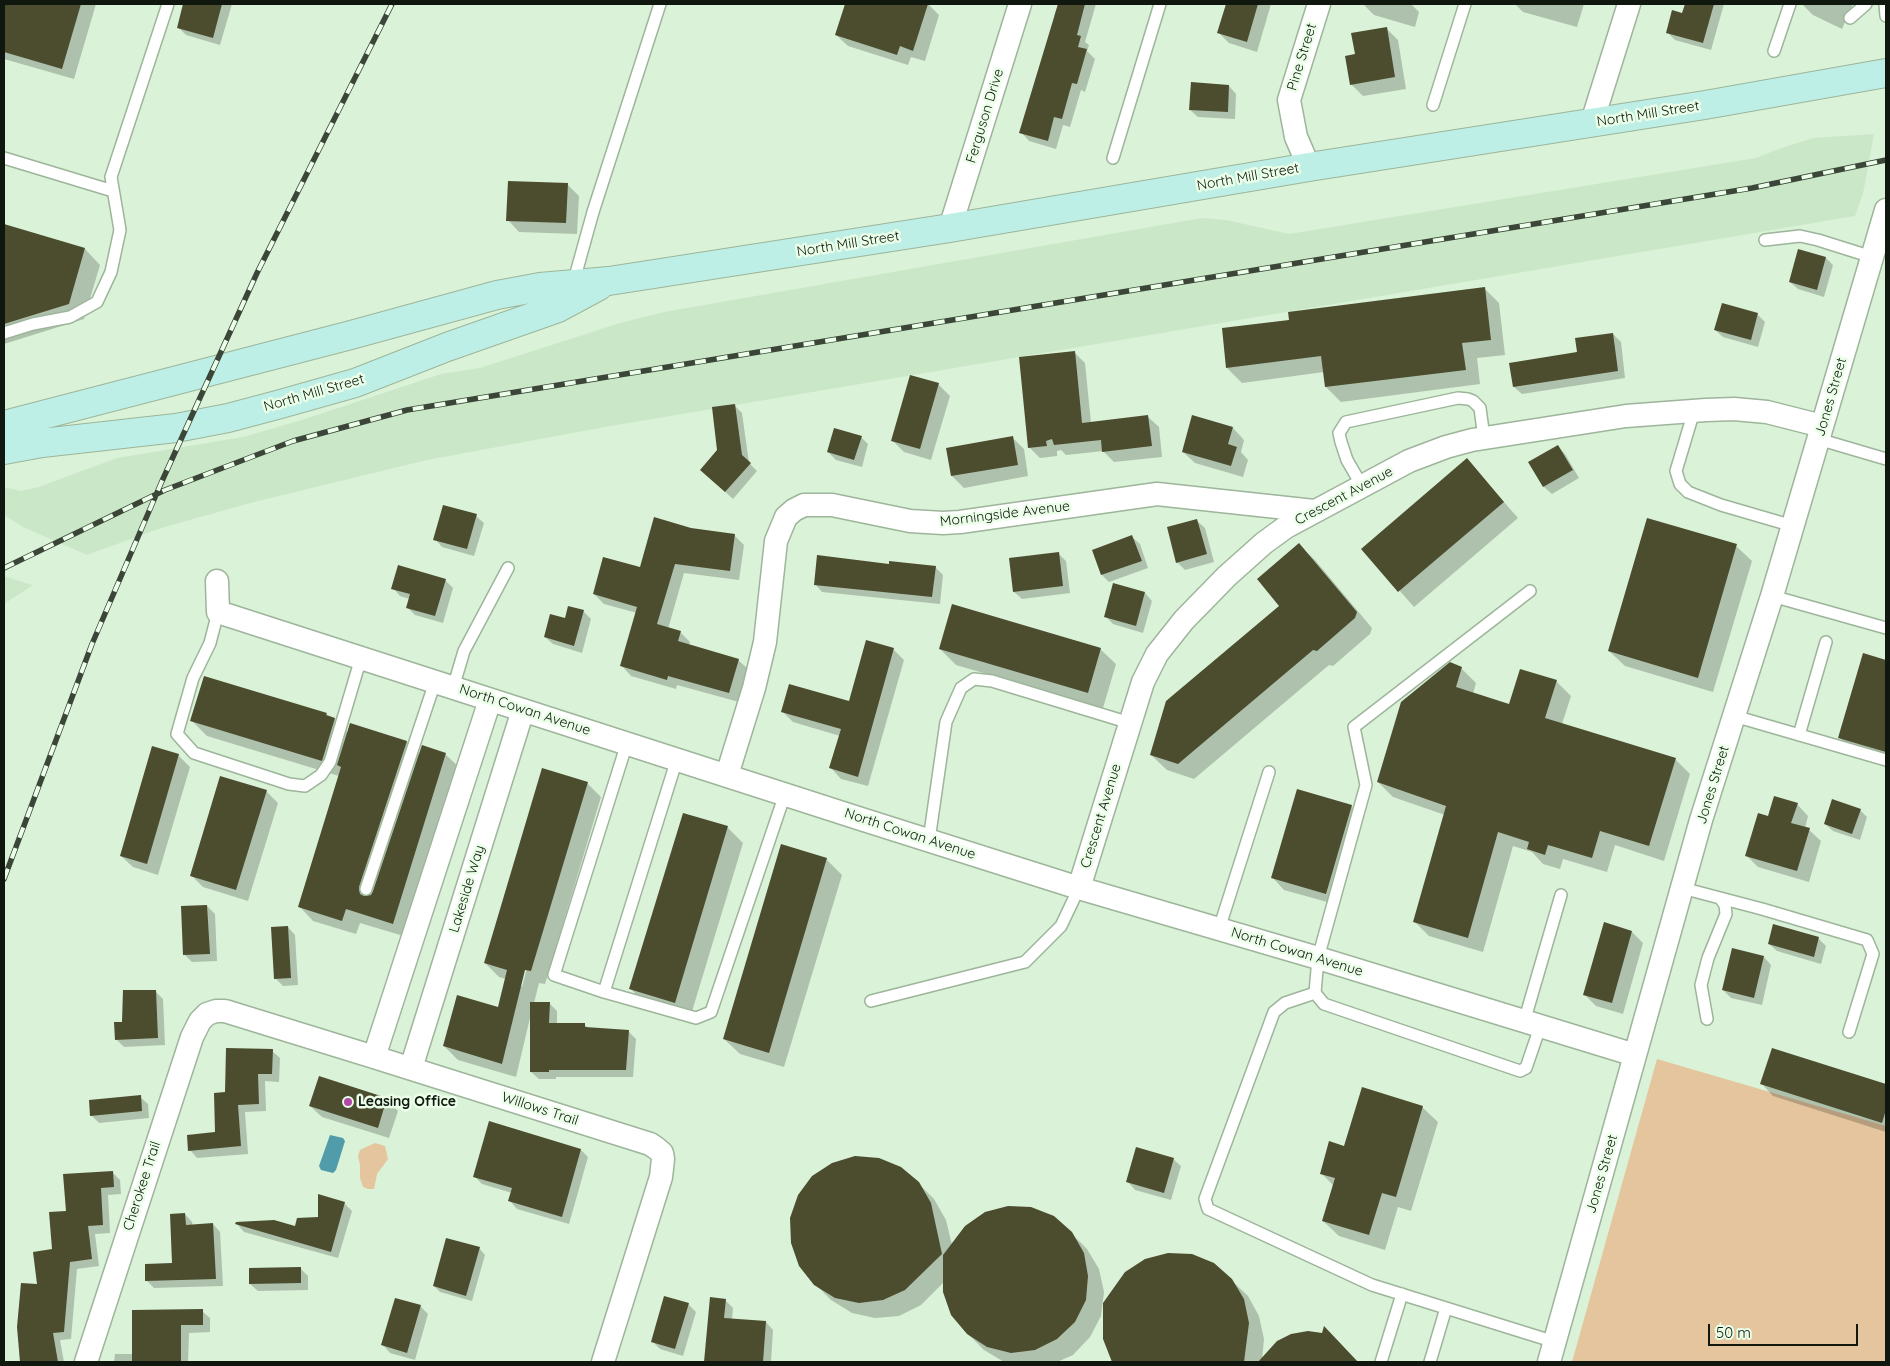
<!DOCTYPE html>
<html>
<head>
<meta charset="utf-8">
<style>
	body { margin:0 }
	#map { position:relative; width:1890px; height:1366px; overflow:hidden; background:#daf2d7; font-family:Quicksand,sans-serif }
	canvas { display:block }
	.frame { position:absolute; inset:0; border:5px solid #0f170e; pointer-events:none }
	.scale { position:absolute; left:1708px; top:1324px; width:150px; height:22px; box-sizing:border-box; border:2px solid #0f170e; border-top:0; padding-left:6px; font-size:15px; line-height:18px; white-space:nowrap; color:#0f170e; -webkit-text-stroke:4px #eafee8; paint-order:stroke }
</style>
</head>
<body>
<div id="map">
<canvas width="1890" height="1366"></canvas>
<div class="frame"></div>
<div class="scale">50 m</div>
</div>
<script>
const context = document.querySelector('canvas').getContext('2d');
context.lineJoin = 'round';
function fillPath(path, color) { context.fillStyle = color; context.fill(path, 'evenodd'); }
const shape = rows => new Path2D(rows.map(r => 'M' + r).join(''));
function trace(path, color, width, dash) { context.strokeStyle = color; context.lineWidth = width; context.lineCap = dash ? 'butt' : 'round'; context.setLineDash(dash || []); context.stroke(path); }
function write(font, color, halo, rows, align = 'center') {
  context.font = font + ' Quicksand,sans-serif'; context.lineWidth = 5; context.setLineDash([]); context.textBaseline = 'middle'; context.strokeStyle = halo; context.fillStyle = color; for (const [text, x, y, turn = 0] of rows) {
    context.save(); context.translate(x, y); context.rotate((+turn || 0) * Math.PI / 180); context.textAlign = isNaN(turn) ? turn : align; if (halo) context.strokeText(text, 0, 0); context.fillText(text, 0, 0); context.restore();
  }
}
fillPath(shape([
	[1874,134,1863,194,1855,216,605,427,427,460,254,502,161,528,87,555,23,527,4,515,4,487,21,491,39,487,117,458,243,437,302,420,441,374,480,368,620,323,664,312,1202,218,1226,220,1289,234,1756,158,1776,150,1813,138],
	[4,576,32,585,33,585,4,604]
]), '#cae8c7');
fillPath(shape([
	[1657,1059,1886,1126,1886,1362,1572,1362],
	[375,1143,385,1146,388,1159,377,1174,374,1189,368,1189,363,1187,360,1178,360,1165,358,1156,360,1150]
]), '#e4c59d');
fillPath(shape([
	[330,1135,343,1138,345,1141,336,1170,333,1173,321,1170,319,1166]
]), '#519caa');
fillPath(shape([
	[4,4,96,4,74,79,4,59],
	[185,4,232,4,220,45,186,35,178,27],
	[846,4,928,4,939,15,925,61,911,57,908,65,848,46,836,35],
	[1058,4,1096,4,1085,42,1089,45,1087,51,1095,59,1085,92,1081,90,1070,127,1063,125,1056,149,1029,141,1021,132,1056,17,1054,16],
	[1227,4,1271,4,1257,52,1229,43,1219,33],
	[1366,4,1411,4,1419,12,1415,27,1374,15,1365,6],
	[1515,4,1584,4,1577,27,1523,12],
	[1686,4,1724,4,1711,50,1675,40,1667,32,1683,15],
	[1802,4,1853,4,1842,29,1813,15],
	[1386,28,1398,40,1406,89,1363,96,1351,84,1356,55],
	[1229,86,1236,94,1235,119,1198,117,1190,110],
	[567,184,579,196,577,234,519,232,508,220],
	[4,225,85,249,100,265,84,319,4,344],
	[1826,258,1833,265,1824,297,1798,289,1790,282],
	[1484,288,1499,303,1505,355,1477,358,1480,384,1341,402,1326,387,1324,372,1242,383,1227,368,1290,321],
	[1757,314,1765,322,1758,347,1723,337,1715,330],
	[1613,334,1621,342,1625,378,1522,394,1514,387,1511,364,1578,353],
	[1074,352,1085,363,1091,423,1148,417,1159,427,1162,457,1114,462,1103,451,1066,455,1061,450,1057,451,1057,456,1040,458,1029,447],
	[938,384,950,396,931,460,904,452,893,441],
	[734,405,742,413,749,463,757,471,733,499,709,477],
	[1233,428,1244,440,1241,452,1248,460,1243,477,1195,463,1183,452],
	[861,437,868,444,862,467,836,460,828,452],
	[1012,437,1024,449,1028,476,964,488,952,476,948,449],
	[1558,446,1565,454,1579,478,1552,494,1544,487,1530,463],
	[1467,460,1518,518,1414,607,1363,549],
	[476,516,484,523,474,556,442,547,435,539],
	[1197,521,1205,528,1214,562,1185,570,1177,562],
	[691,530,734,535,744,545,739,580,684,573,668,629,680,632,690,642,689,645,738,660,748,669,739,702,677,685,676,689,631,676,622,666,637,613,604,604,594,594,640,568],
	[1132,537,1140,544,1148,568,1109,582,1102,575,1093,551],
	[1299,545,1315,560,1372,628,1370,634,1333,666,1329,665,1194,779,1167,770,1151,755,1281,606],
	[1736,546,1752,561,1713,692,1625,666,1609,651],
	[1059,554,1066,561,1070,593,1022,599,1014,592],
	[890,565,935,567,943,575,940,604,822,592,815,584],
	[445,580,453,588,443,623,415,615,408,608,410,599,400,596,393,588],
	[1145,593,1152,601,1143,633,1113,624,1105,616],
	[569,607,584,612,591,619,582,653,553,644,545,637,566,620],
	[867,642,894,650,904,660,868,786,841,779,831,768,840,736,793,722,783,712,850,702],
	[940,649,1100,649,1116,664,1103,708,956,665],
	[1864,655,1886,661,1886,760,1851,750,1840,738],
	[1461,668,1476,683,1473,694,1510,706,1556,681,1571,696,1562,724,1675,759,1690,774,1664,861,1615,845,1607,872,1563,859,1560,869,1543,864,1532,852,1513,846,1483,952,1429,936,1414,921,1445,815,1393,797,1378,782],
	[326,714,335,719,348,733,350,724,407,742,420,755,445,754,460,768,407,937,360,923,356,934,313,921,299,906,339,776,207,736,192,721],
	[178,755,190,767,158,875,133,867,121,856],
	[587,783,601,797,545,984,539,983,534,1003,549,1003,557,1011,557,1025,585,1025,589,1029,628,1031,636,1039,633,1077,556,1077,556,1079,539,1079,531,1072,530,1018,516,1077,458,1060,444,1046,499,1008,506,979,499,977,485,963],
	[526,964,528,964,522,987,520,985],
	[266,791,278,803,248,901,203,887,191,875],
	[1797,804,1808,816,1805,828,1809,830,1821,841,1809,882,1758,867,1747,856,1769,818],
	[1351,806,1363,817,1338,905,1284,890,1273,878],
	[1860,810,1867,817,1860,840,1833,831,1825,824],
	[727,827,743,843,690,1018,646,1005,631,989],
	[826,859,842,875,784,1067,740,1054,724,1039],
	[207,906,215,914,217,961,192,962,185,955],
	[1774,926,1819,939,1826,946,1821,964,1777,951,1769,944],
	[288,927,295,935,298,985,283,986,275,978],
	[1632,932,1643,943,1623,1014,1596,1006,1585,995],
	[1733,949,1764,957,1771,965,1762,1005,1731,998,1723,990],
	[156,992,163,999,165,1045,124,1047,116,1039,123,1023],
	[1773,1049,1886,1086,1886,1132,1773,1096,1762,1084],
	[272,1051,280,1058,279,1082,265,1081,266,1111,245,1112,248,1154,197,1158,190,1150,216,1133,226,1093],
	[140,1097,148,1104,149,1118,99,1123,91,1115],
	[386,1099,398,1111,389,1138,322,1117,310,1106],
	[1422,1107,1438,1122,1411,1211,1398,1207,1385,1250,1339,1236,1323,1221,1334,1186,1321,1173,1345,1148],
	[581,1150,588,1157,569,1224,517,1209,510,1201,512,1193,482,1184,474,1176],
	[1173,1159,1181,1166,1171,1200,1135,1190,1128,1182],
	[112,1172,120,1180,121,1194,108,1195,110,1233,95,1234,99,1266,77,1269,71,1339,60,1340,64,1362,22,1362,18,1327,39,1285,67,1212],
	[918,1183,934,1199,946,1220,952,1245,1071,1233,1087,1249,1099,1269,1104,1292,1101,1316,1090,1337,1073,1355,1057,1362,1004,1362,984,1350,967,1333,944,1282,921,1305,899,1316,875,1318,852,1313,831,1300,815,1284],
	[344,1203,352,1211,338,1258,244,1232,237,1224,296,1227,320,1218],
	[185,1214,192,1222,193,1226,213,1224,220,1232,223,1286,154,1288,146,1280,174,1264],
	[479,1248,485,1255,472,1301,440,1292,434,1286],
	[301,1269,308,1276,308,1290,258,1291,250,1284],
	[1231,1280,1248,1296,1259,1316,1264,1339,1262,1360,1340,1343,1357,1362,1113,1361],
	[711,1299,725,1300,733,1308,732,1320,766,1322,773,1330,771,1362,733,1362,733,1348,729,1362,705,1362],
	[688,1304,696,1312,683,1356,660,1349,652,1341],
	[420,1306,428,1314,415,1360,390,1353,383,1345],
	[202,1311,210,1318,210,1332,189,1333,188,1362,114,1362,115,1354,133,1354]
]), '#0003');
fillPath(shape([
	[4,4,81,4,62,69,4,52],
	[183,4,222,4,213,38,177,28],
	[845,4,928,4,913,51,900,46,897,55,835,35],
	[1058,4,1085,4,1077,35,1081,36,1078,47,1087,49,1077,84,1072,83,1062,119,1054,117,1048,141,1019,133],
	[1226,4,1258,4,1247,42,1217,33],
	[1685,4,1714,4,1703,43,1666,33,1672,10,1682,13],
	[1387,27,1395,77,1350,85,1345,56,1355,54,1351,33],
	[1191,82,1229,85,1228,112,1189,110],
	[508,181,568,183,566,223,506,221],
	[4,224,85,248,69,304,4,324],
	[1798,249,1826,257,1817,290,1789,282],
	[1485,287,1491,340,1462,343,1466,370,1325,387,1321,356,1226,368,1222,328,1289,320,1288,312],
	[1722,303,1758,313,1751,340,1714,330],
	[1613,333,1618,371,1513,387,1509,363,1577,352,1575,338],
	[1075,351,1082,423,1148,415,1152,446,1102,452,1101,440,1054,445,1052,439,1046,441,1047,446,1028,448,1019,357],
	[910,375,939,383,920,449,891,441],
	[735,404,742,455,751,463,725,492,700,470,717,450,712,407],
	[1192,415,1233,427,1228,444,1237,447,1231,466,1182,452],
	[834,428,862,436,854,460,827,452],
	[1013,436,1018,465,951,476,946,448],
	[1558,445,1573,470,1543,487,1528,462],
	[1467,458,1504,502,1398,592,1361,549],
	[443,505,477,514,467,549,433,540],
	[654,517,691,528,735,534,730,571,675,564,657,624,681,631,678,641,739,659,729,693,668,676,667,680,620,666,637,607,593,594,603,557,640,567],
	[1647,518,1737,544,1698,678,1608,651],
	[1197,519,1207,554,1176,563,1167,527],
	[1132,535,1142,561,1101,575,1092,550],
	[1299,543,1357,612,1355,618,1317,651,1313,650,1178,764,1150,755,1166,701,1279,606,1257,579],
	[1059,552,1063,586,1013,592,1009,558],
	[817,555,889,564,889,561,936,566,932,597,814,585],
	[398,565,446,579,435,616,406,608,410,594,391,589],
	[1113,583,1145,592,1136,626,1104,617],
	[952,604,1101,648,1088,693,939,649],
	[568,606,584,610,574,646,544,637,550,614,565,618],
	[866,640,894,648,858,777,829,768,841,729,781,712,789,684,849,701],
	[1863,653,1886,660,1886,752,1838,738],
	[1450,662,1462,667,1456,687,1509,704,1520,669,1557,680,1545,718,1676,758,1649,846,1600,831,1592,858,1548,845,1545,855,1527,849,1529,842,1498,832,1468,938,1413,922,1446,806,1377,782,1401,702],
	[204,676,327,713,326,715,335,718,322,761,190,721],
	[350,723,407,741,359,887,360,894,364,896,371,895,373,891,422,745,446,753,393,924,346,909,342,921,298,907,341,767,337,765],
	[152,746,179,754,147,864,120,856],
	[542,768,588,782,531,971,525,970,502,1064,443,1046,457,995,498,1007,507,970,484,963],
	[220,776,267,790,236,890,190,876],
	[1297,789,1352,805,1326,894,1271,878],
	[1774,796,1798,803,1791,823,1810,828,1797,871,1745,856,1758,813,1768,816],
	[1832,799,1861,809,1852,834,1824,824],
	[683,813,728,826,675,1003,629,989],
	[781,844,827,858,769,1053,723,1039],
	[207,905,210,954,183,955,181,906],
	[1604,922,1632,931,1612,1003,1583,995],
	[1773,924,1819,937,1814,957,1768,944],
	[288,926,291,978,274,979,271,927],
	[1732,948,1764,956,1754,998,1722,990],
	[123,990,156,990,158,1038,115,1040,114,1022,122,1022],
	[530,1002,550,1002,549,1023,585,1023,585,1027,629,1030,626,1070,549,1070,549,1072,530,1072],
	[226,1048,273,1049,272,1074,258,1074,259,1104,238,1105,241,1146,188,1151,187,1135,215,1132,214,1093,225,1092],
	[1772,1048,1886,1084,1886,1110,1882,1123,1760,1084],
	[319,1076,387,1098,378,1128,309,1106],
	[1362,1087,1423,1106,1396,1197,1382,1193,1369,1235,1322,1221,1335,1178,1320,1174,1329,1141,1344,1146],
	[141,1095,142,1111,90,1116,89,1100],
	[489,1121,581,1149,562,1217,508,1201,512,1188,473,1177],
	[1136,1147,1174,1158,1164,1193,1126,1182],
	[855,1156,879,1158,901,1167,919,1182,931,1203,942,1254,905,1290,883,1300,859,1303,835,1298,814,1285,799,1266,791,1243,790,1218,798,1195,812,1176,832,1163],
	[113,1171,114,1187,101,1188,103,1225,88,1226,92,1259,70,1262,64,1332,53,1333,58,1362,20,1362,17,1327,21,1283,37,1284,33,1252,52,1249,49,1212,66,1211,63,1174],
	[318,1194,345,1202,331,1252,235,1224,236,1222,274,1220,295,1226,297,1218,318,1217],
	[1008,1206,1031,1207,1054,1216,1072,1232,1084,1253,1088,1276,1086,1300,1075,1322,1057,1339,1035,1350,1011,1353,987,1347,967,1334,951,1315,943,1292,943,1255,965,1226,985,1212],
	[185,1213,186,1225,213,1223,216,1279,145,1281,145,1264,172,1263,170,1214],
	[446,1238,480,1247,466,1296,433,1286],
	[1168,1253,1192,1254,1214,1263,1232,1279,1244,1299,1249,1323,1244,1362,1112,1362,1103,1339,1103,1303,1125,1272,1145,1259],
	[301,1267,301,1283,249,1284,249,1268],
	[664,1296,689,1303,675,1349,651,1342],
	[710,1297,726,1299,724,1318,766,1321,763,1362,704,1362],
	[395,1298,421,1305,407,1353,381,1345],
	[203,1309,203,1325,181,1325,181,1362,132,1362,132,1310],
	[1324,1326,1358,1362,1258,1362,1277,1341,1291,1334,1308,1331,1322,1333]
]), '#4c4c2f');
const service = shape([
	[1885,4,1886,16],
	[1850,18,1866,4],
	[1774,51,1790,4],
	[1433,105,1465,4],
	[4,158,113,191],
	[1113,158,1160,4],
	[1765,240,1800,236,1818,240,1872,257],
	[573,284,593,212,660,4],
	[4,333,33,324,70,317,97,302,111,272,120,230,111,177,168,4],
	[1694,411,1676,471,1680,484,1688,492,1721,505,1793,526],
	[1818,439,1886,459],
	[1362,486,1347,460,1341,442,1339,433,1346,422,1458,398,1468,399,1473,401,1480,408,1484,438],
	[1530,591,1354,727,1366,785,1318,958,1315,993,1324,1004,1520,1071,1526,1068,1540,1027],
	[1772,596,1886,628],
	[218,612,210,643,193,678,177,734,194,753,289,784,305,786,321,775,330,762,361,658],
	[453,688,464,651,508,568],
	[1734,716,1886,760],
	[1799,735,1826,642],
	[677,759,604,992,696,1018,711,1012,785,794],
	[929,840,946,722,961,688,974,679,992,681,1130,723],
	[1682,888,1762,909,1867,940,1873,954,1849,1032],
	[366,889,435,682],
	[1219,929,1269,772],
	[604,992,554,975,627,743],
	[1315,993,1285,1003,1274,1012,1205,1199,1208,1209,1372,1285,1555,1342],
	[871,1001,1025,962,1061,926,1079,888],
	[1707,1019,1701,985,1708,958,1726,914,1725,905,1720,898],
	[1524,1022,1561,895],
	[1381,1362,1402,1294],
	[1430,1362,1446,1308]
]);
const minor = shape([
	[1592,122,1629,4],
	[1309,167,1296,137,1289,100,1319,4],
	[950,228,1020,4],
	[217,581,218,612,861,819,1079,888,1318,958,1635,1055],
	[727,775,754,688,765,642,776,541,786,517,794,510,804,505,832,505,910,521,943,523,960,522,1157,494,1314,511],
	[1079,888,1143,682,1157,654,1184,620,1227,576,1264,543,1286,527,1409,461,1446,447,1472,440,1626,416,1706,410,1734,409,1767,412,1822,426],
	[374,1057,490,700],
	[411,1068,523,710],
	[86,1362,192,1037,200,1021,207,1014,216,1011,225,1011,374,1057,650,1144,656,1148,662,1153,663,1159,661,1177,603,1362],
	[1549,1362,1701,820,1772,596,1886,210]
]);
const secondary = shape([
	[4,425,351,335,497,295,540,287,609,281,950,228,1309,167,1705,105,1886,73],
	[4,450,42,443,176,428,228,418,277,405,355,383,447,347,558,308,599,286]
]);
trace(service, '#9db59a', 14);
trace(minor, '#9db59a', 25);
trace(secondary, '#9db59a', 30);
trace(service, '#fff', 11);
trace(minor, '#fff', 22);
trace(secondary, '#bdefe6', 28);
const rail = shape([
	[4,568,165,490,293,441,407,410,1752,188,1886,160],
	[4,879,92,644,162,481,257,273,392,4]
]);
trace(rail, '#3b4639', 5.5);
trace(rail, '#eafee8', 4, [11]);
for (const [x, y, r, color] of [
	[348,1102,5,"#b248aa"]
]) { const dot = new Path2D(); dot.arc(x, y, r, 0, 2 * Math.PI); context.fillStyle = color; context.fill(dot); trace(dot, '#eafee8', 2); }
write('14px', '#0f170e', '#eafee8', [
	["Pine Street",1302,57,-73],
	["North Mill Street",1648,114,-9],
	["Ferguson Drive",985,116,-73],
	["North Mill Street",1248,177,-10],
	["North Mill Street",848,244,-9],
	["North Mill Street",314,393,-16],
	["Jones Street",1831,397,-74],
	["Crescent Avenue",1344,496,-28],
	["Morningside Avenue",1005,514,-7],
	["North Cowan Avenue",525,710,18],
	["Jones Street",1713,785,-73],
	["Crescent Avenue",1101,816,-73],
	["North Cowan Avenue",910,834,18],
	["Lakeside Way",467,889,-73],
	["North Cowan Avenue",1297,952,17],
	["Willows Trail",540,1109,18],
	["Jones Street",1602,1174,-74],
	["Cherokee Trail",142,1186,-72]
]);
write('bold 14px', '#0f170e', '#eafee8', [
	["Leasing Office",358,1102]
], 'left');
</script>
</body>
</html>
